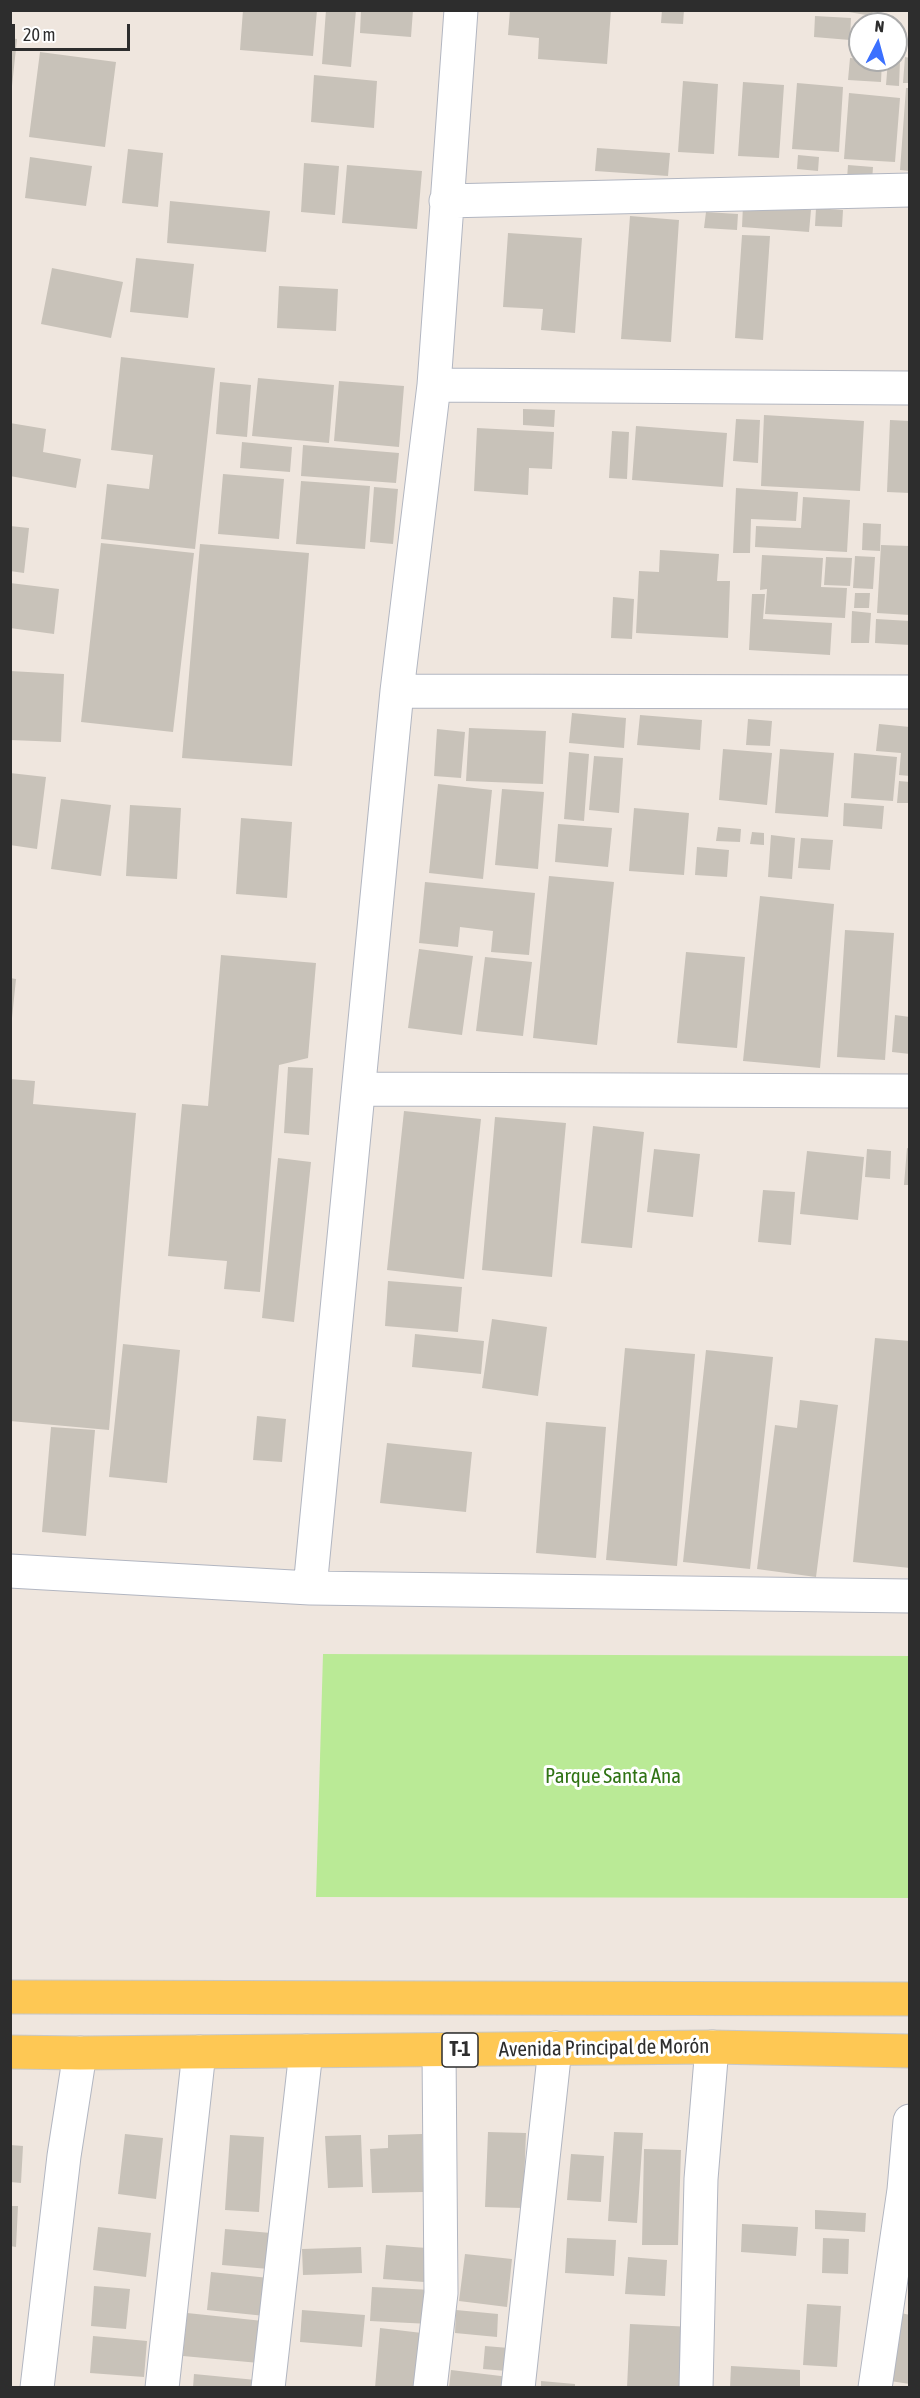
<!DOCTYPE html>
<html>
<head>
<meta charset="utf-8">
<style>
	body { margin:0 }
	#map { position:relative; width:920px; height:2398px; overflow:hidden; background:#efe6de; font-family:"Asap Condensed",sans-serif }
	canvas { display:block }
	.frame { position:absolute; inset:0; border:12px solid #2d2d2d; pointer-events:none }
	.north { position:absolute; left:848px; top:12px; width:60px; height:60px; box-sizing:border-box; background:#fff; border:2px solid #ababab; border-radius:50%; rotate:6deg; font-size:16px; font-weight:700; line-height:24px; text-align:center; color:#2d2d2d }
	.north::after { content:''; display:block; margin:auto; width:21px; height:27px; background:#3b70ff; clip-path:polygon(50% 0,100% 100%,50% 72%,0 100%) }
	.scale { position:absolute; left:12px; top:24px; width:118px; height:27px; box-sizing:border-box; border:3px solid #2d2d2d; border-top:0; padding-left:8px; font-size:18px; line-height:21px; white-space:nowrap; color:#2d2d2d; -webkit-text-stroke:4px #fff; paint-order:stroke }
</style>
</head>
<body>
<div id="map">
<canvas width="920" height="2398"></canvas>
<div class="frame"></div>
<div class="north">N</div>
<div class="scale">20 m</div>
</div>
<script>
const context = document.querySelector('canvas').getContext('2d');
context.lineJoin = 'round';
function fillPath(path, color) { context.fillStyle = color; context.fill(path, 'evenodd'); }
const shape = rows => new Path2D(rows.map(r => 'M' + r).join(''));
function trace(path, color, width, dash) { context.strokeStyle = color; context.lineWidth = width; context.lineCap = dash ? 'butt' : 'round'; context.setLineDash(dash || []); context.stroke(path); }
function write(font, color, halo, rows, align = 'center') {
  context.font = font + ' "Asap Condensed",sans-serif'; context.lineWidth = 6; context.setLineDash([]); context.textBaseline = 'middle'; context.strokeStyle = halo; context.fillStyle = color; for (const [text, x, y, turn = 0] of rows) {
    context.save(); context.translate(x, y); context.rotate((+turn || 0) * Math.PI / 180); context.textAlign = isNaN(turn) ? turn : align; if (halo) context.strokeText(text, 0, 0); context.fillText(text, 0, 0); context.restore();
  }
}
fillPath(shape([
	[323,1654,909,1656,909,1898,316,1897]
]), '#baea96');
fillPath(shape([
	[243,10,317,10,313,56,240,50],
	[326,10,356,10,351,67,322,64],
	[361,10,413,10,411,37,360,33],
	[510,10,611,10,607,64,538,59,539,38,508,35],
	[662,10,684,10,683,24,661,23],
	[837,10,873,10,872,16],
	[815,16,851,18,850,40,814,37],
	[10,38,17,39,12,86,10,86],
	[40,52,116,62,105,147,29,137],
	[905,57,910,58,910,83,903,83],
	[850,58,882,60,881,82,848,80],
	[888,60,900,61,899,86,886,85],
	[314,75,377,81,374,128,311,122],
	[683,81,718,84,714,154,678,152],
	[743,82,784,85,779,158,738,156],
	[797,83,843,87,839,152,792,149],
	[906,88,910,88,910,171,900,170],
	[849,93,900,98,895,162,844,159],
	[597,148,670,153,668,176,595,171],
	[128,149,163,153,158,207,122,203],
	[798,155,819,157,818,171,797,169],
	[30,157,92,166,86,206,25,198],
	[304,163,339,166,335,215,301,212],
	[347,165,422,171,417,229,342,223],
	[848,165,873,167,872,181,847,179],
	[170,201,270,211,266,252,167,243],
	[743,205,811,210,809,232,742,227],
	[816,208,843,210,842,227,815,226],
	[706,212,738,214,737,230,704,228],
	[630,216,679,220,671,342,621,339],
	[508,233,582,238,575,333,541,330,543,309,503,307],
	[742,235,770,236,763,340,735,338],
	[136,258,194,264,188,318,130,312],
	[52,268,123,282,111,338,41,324],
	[279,286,338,289,336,331,277,328],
	[121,357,215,368,195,549,101,539,107,484,149,489,153,455,111,450],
	[258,378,334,385,329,443,252,436],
	[339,381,404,386,399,447,334,441],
	[220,382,251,385,247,437,216,434],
	[523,409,555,410,554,427,523,425],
	[764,415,864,421,860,491,761,486],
	[736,419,760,420,758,463,733,461],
	[890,420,910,421,910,493,887,492],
	[10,423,46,429,43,452,81,459,76,488,10,476],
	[636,426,727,433,723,487,632,480],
	[477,428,554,432,552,469,529,468,528,495,474,491],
	[612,431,629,432,627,479,609,478],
	[242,442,292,447,290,472,240,468],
	[303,445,399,453,396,483,301,476],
	[223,474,284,479,279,539,218,534],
	[301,481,370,486,365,549,296,544],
	[374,487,398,489,393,544,370,542],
	[736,488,798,492,796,521,751,519,750,553,733,553],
	[803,497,850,500,847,552,755,547,756,526,801,528],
	[863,523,881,524,880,551,862,550],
	[10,526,29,528,24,573,10,571],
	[101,543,194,553,173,732,81,722],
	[200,544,309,553,292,766,182,758],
	[881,545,910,546,910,615,877,613],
	[660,550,719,554,717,581,730,581,728,638,636,633,639,571,659,572],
	[762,555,823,558,821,587,847,588,845,618,765,614,767,589,760,590],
	[855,556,875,557,873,589,853,588],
	[826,557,852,558,850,586,824,585],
	[10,583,59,589,54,634,10,628],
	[855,593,870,593,869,608,854,608],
	[752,594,765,594,763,619,832,623,830,655,749,650],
	[613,597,634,599,632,639,611,638],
	[852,611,871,613,869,643,851,643],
	[876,619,910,621,910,645,875,643],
	[10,671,64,674,61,742,10,740],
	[572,713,626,718,624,748,569,743],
	[640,715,702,720,700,750,637,745],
	[748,719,772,721,770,746,746,745],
	[879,724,910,727,910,776,899,775,901,753,876,751],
	[469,728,546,731,543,784,466,781],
	[437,729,465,732,461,778,434,776],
	[723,749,772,753,767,805,719,800],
	[780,749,834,753,828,817,775,813],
	[569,752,589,754,584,821,564,819],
	[854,753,897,757,893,801,851,798],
	[594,756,623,758,619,813,589,810],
	[10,773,46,777,37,849,10,845],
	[899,781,910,782,910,803,897,803],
	[438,784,492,790,483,879,429,873],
	[502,789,544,792,538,869,495,865],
	[61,799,111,805,101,876,51,869],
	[844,803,884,806,882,829,843,826],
	[130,805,181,808,177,879,126,876],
	[634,808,689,813,684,875,629,871],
	[241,818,292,822,287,898,236,894],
	[558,824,612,828,608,867,555,862],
	[718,827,741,829,740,842,716,841],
	[752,832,764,833,764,845,750,844],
	[771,835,795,838,792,879,768,877],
	[801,838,833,840,830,870,798,868],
	[697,847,729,850,727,877,695,875],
	[549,876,614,882,597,1045,533,1038],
	[425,882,535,893,529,955,491,952,493,931,460,927,458,947,419,943],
	[760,896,834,904,820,1068,743,1061],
	[845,930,894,933,885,1060,837,1057],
	[419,949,473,956,462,1035,408,1028],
	[686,952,745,957,737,1048,677,1043],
	[221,955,316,963,308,1058,279,1065,260,1292,224,1289,227,1261,168,1256,182,1104,208,1106],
	[485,957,532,962,523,1036,476,1031],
	[10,978,16,979,12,1018,10,1018],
	[895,1015,910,1017,910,1054,892,1052],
	[288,1067,313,1068,309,1135,284,1133],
	[10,1079,35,1081,33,1104,136,1113,109,1430,10,1421],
	[404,1111,481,1119,464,1279,387,1270],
	[495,1117,566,1123,552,1277,482,1270],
	[593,1126,644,1132,632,1248,581,1243],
	[907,1148,910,1149,910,1185,904,1185],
	[654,1149,700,1154,693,1217,647,1212],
	[867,1149,891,1151,890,1179,865,1177],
	[807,1151,864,1157,858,1220,800,1214],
	[278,1158,311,1162,294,1322,262,1318],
	[763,1190,795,1192,791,1245,758,1242],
	[388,1281,462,1287,458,1332,385,1326],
	[492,1319,547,1327,538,1396,482,1388],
	[415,1334,484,1341,481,1374,412,1367],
	[875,1338,910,1341,910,1568,853,1562],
	[123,1344,180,1350,167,1483,109,1477],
	[625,1348,695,1354,677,1566,606,1560],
	[706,1350,773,1357,750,1569,683,1562],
	[800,1400,838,1405,816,1577,757,1569,775,1425,797,1428],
	[257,1416,286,1419,282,1462,253,1460],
	[546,1422,606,1427,596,1558,536,1553],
	[51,1427,95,1430,86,1536,42,1532],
	[387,1443,472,1452,466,1512,380,1503],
	[488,2132,526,2133,523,2208,485,2207],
	[614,2132,643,2133,637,2223,608,2221],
	[125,2134,163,2138,156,2199,118,2194],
	[422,2134,423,2192,372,2193,370,2149,388,2148,388,2135],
	[230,2135,264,2137,259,2212,225,2210],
	[361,2135,363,2187,328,2188,325,2136],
	[10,2145,23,2146,21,2183,10,2182],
	[644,2149,681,2150,678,2245,642,2245],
	[571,2154,604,2156,601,2202,567,2200],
	[10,2206,18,2206,16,2247,10,2246],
	[815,2210,866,2213,865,2232,815,2229],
	[742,2224,798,2227,796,2256,741,2252],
	[98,2227,151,2233,146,2277,93,2270],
	[225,2229,271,2233,269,2269,222,2265],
	[567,2238,616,2240,614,2276,565,2273],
	[823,2238,849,2239,848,2274,822,2273],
	[386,2245,427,2248,424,2282,383,2279],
	[361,2247,362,2273,303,2275,302,2249],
	[465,2254,512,2259,507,2307,459,2301],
	[628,2257,667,2260,665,2296,625,2294],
	[211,2272,269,2278,265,2316,207,2310],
	[94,2286,130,2289,126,2329,91,2326],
	[372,2287,432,2290,430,2324,370,2321],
	[807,2304,841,2306,837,2367,803,2365],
	[302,2310,365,2315,362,2347,300,2342],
	[456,2310,498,2314,497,2337,455,2333],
	[187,2313,263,2321,259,2363,183,2356],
	[901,2313,910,2315,910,2384,890,2381],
	[630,2324,693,2327,690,2388,627,2388],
	[380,2328,422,2333,417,2388,375,2388],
	[93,2336,147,2341,144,2377,90,2373],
	[485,2346,509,2348,507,2371,483,2369],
	[731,2366,800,2370,800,2388,730,2388],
	[451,2370,509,2377,508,2388,449,2388],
	[194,2374,256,2380,255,2388,193,2388],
	[541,2381,575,2384,575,2388,541,2388]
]), '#c8c2b9');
const minor = shape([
	[446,201,910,190],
	[434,385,910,388],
	[397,691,910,692],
	[360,1089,910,1091],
	[10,1571,310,1588,910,1596],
	[310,1588,397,691,434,385,461,10],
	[37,2388,64,2156,80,2053],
	[162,2388,199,2052],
	[268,2388,306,2051],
	[430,2388,441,2293,439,2050],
	[518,2388,555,2048],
	[696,2388,701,2179,712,2047],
	[875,2388,904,2190,910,2121]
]);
const major = shape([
	[10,1997,910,1999],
	[10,2052,80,2053,712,2047,910,2051]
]);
trace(minor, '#b2b6c1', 35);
trace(major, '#c8c8c8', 35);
trace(minor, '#fff', 33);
trace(major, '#fec854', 33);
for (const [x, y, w] of [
	[460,2050,36]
]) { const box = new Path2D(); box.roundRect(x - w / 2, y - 17, w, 34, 4.5); context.fillStyle = '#fff'; context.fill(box); trace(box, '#2d2d2d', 1.5); }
write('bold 20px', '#2d2d2d', null, [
	["T-1",460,2050]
]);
write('21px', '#2f7314', '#fff', [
	["Parque Santa Ana",613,1776]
]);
write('21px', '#2d2d2d', '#fff', [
	["Avenida Principal de Morón",604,2048,-1]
]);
</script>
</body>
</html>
